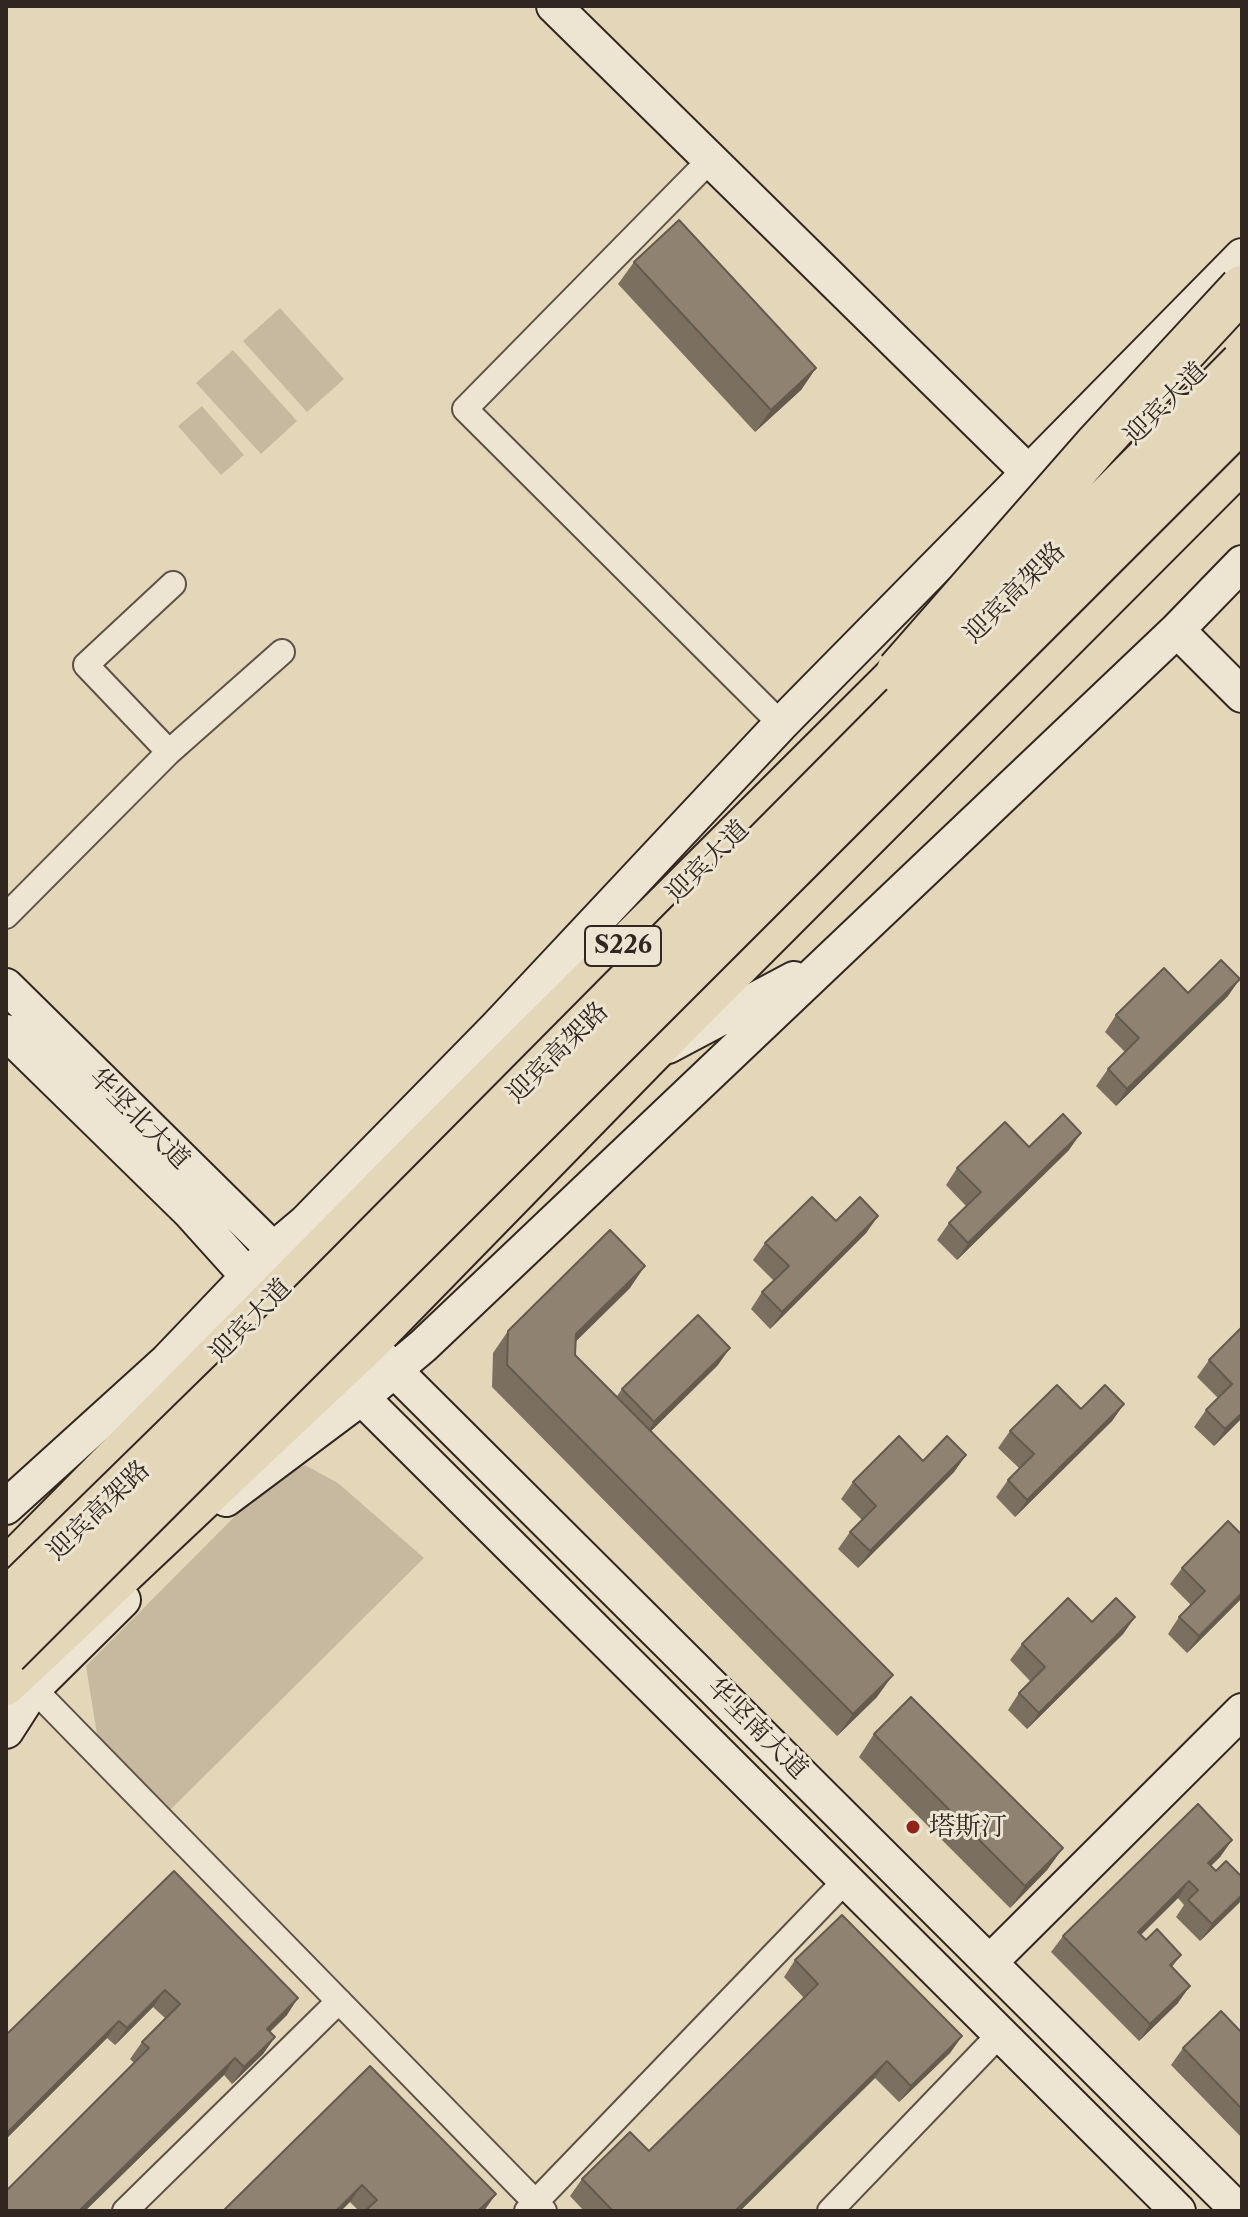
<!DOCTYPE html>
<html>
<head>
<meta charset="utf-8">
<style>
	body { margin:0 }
	#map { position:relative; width:1248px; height:2217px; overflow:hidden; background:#e4d7b9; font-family:"Libre Caslon Text",serif }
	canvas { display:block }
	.frame { position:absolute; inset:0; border:8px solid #322620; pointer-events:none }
</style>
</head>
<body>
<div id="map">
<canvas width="1248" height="2217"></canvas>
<div class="frame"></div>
</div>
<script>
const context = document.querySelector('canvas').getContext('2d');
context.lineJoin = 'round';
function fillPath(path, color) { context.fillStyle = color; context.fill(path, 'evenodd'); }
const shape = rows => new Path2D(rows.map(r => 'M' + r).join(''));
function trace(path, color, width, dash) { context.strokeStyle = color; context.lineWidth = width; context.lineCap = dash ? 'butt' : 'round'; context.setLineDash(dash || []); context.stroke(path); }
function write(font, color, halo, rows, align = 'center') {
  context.font = font + ' "Libre Caslon Text","Noto Serif SC",serif'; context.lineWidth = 6; context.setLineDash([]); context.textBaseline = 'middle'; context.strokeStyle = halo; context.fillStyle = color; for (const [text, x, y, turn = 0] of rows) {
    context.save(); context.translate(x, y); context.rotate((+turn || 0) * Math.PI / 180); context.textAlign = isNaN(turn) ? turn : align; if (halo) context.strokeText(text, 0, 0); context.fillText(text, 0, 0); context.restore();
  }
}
fillPath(shape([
	[280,308,344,379,307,412,243,341],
	[233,350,297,421,261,454,196,383],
	[202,406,244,455,221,475,178,426],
	[305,1465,338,1483,424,1558,169,1811,97,1734,86,1666,269,1482]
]), '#c6b99f');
const street = shape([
	[709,161,465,409,781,724],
	[169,752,86,665,173,584],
	[6,916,169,752,282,652],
	[23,1678,544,2211],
	[125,2211,339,2001],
	[527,2211,846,1880],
	[830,2211,1000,2034]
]);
const secondary = shape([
	[554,6,1028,472],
	[1177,630,1242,695],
	[6,986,289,1265],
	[6,1032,190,1212,263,1293],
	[668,1046,794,979],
	[349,1325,1239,2211],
	[345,1381,1178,2211],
	[226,1499,361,1398,423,1346,1177,630,1242,563],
	[6,1507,167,1361,274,1249,306,1222,497,1027,781,724,1242,256],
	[6,1731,33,1689,123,1600],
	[990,1962,1242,1711]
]);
const primary = shape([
	[1105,465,1242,329],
	[6,1567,419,1149,920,650],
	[6,1686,369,1344,650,1056,1242,463]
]);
trace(street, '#5e5246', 28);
trace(secondary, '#322620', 38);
trace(primary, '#322620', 42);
trace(street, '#ede5d2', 24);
trace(secondary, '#ede5d2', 34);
trace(primary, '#e4d7b9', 38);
const highwayBridge = shape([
	[899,671,1096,446,1242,288],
	[6,1602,287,1327,1242,364],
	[6,1653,1242,418]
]);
trace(highwayBridge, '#322620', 48, []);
trace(highwayBridge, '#e4d7b9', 44);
fillPath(shape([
	[634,262,816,368,801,390,755,432,618,284],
	[1188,993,1228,996,1116,1106,1096,1086,1108,1069,1125,1052,1105,1032,1116,1015],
	[1029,1147,1069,1150,957,1260,937,1240,949,1223,966,1206,946,1185,957,1168],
	[878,1216,866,1233,770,1329,751,1309,762,1292,774,1281,753,1260,765,1243,836,1221],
	[630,1288,576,1341,575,1355,617,1396,622,1389,718,1365,651,1431,877,1697,837,1736,492,1387,493,1353,508,1331],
	[1242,1327,1242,1418,1214,1446,1194,1427,1206,1410,1218,1398,1197,1377,1209,1360],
	[1124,1404,1112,1421,1015,1517,996,1497,1008,1480,1020,1469,998,1448,1010,1431,1081,1409],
	[966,1455,954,1472,858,1568,838,1549,850,1532,862,1520,841,1499,853,1482,923,1461],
	[1182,1568,1242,1598,1187,1653,1168,1634,1179,1617,1191,1605,1170,1584],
	[1135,1617,1123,1634,1027,1729,1008,1710,1019,1693,1031,1682,1010,1660,1022,1644,1092,1622],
	[874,1734,1063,1848,1047,1870,1010,1908,859,1757],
	[1232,1840,1220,1857,1211,1866,1216,1871,1242,1877,1242,1899,1239,1903,1200,1941,1176,1917,1184,1905,1178,1898,1141,1935,1146,1940,1181,1955,1172,1967,1178,2003,1139,2041,1051,1952,1063,1936],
	[174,1871,287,2015,270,2032,275,2037,263,2054,232,2084,224,2075,85,2211,6,2211,134,2063,130,2059,142,2042,165,2018,153,2007,115,2045,107,2038,6,2139,6,2035],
	[795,1960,962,2036,950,2053,899,2102,875,2078,740,2211,584,2211,570,2196,582,2179,649,2151,804,1998,784,1977],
	[1242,2033,1242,2138,1171,2065,1183,2048],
	[370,2066,496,2194,483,2211,359,2211,350,2202]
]), '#7b7060');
fillPath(shape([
	[816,368,801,390,755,432,771,410],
	[1240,979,1228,996,1116,1106,1127,1089],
	[1081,1133,1069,1150,957,1260,968,1243],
	[878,1216,866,1233,770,1329,782,1312],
	[645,1266,630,1288,561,1356,576,1334],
	[730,1348,718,1365,643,1439,654,1422],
	[1124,1404,1112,1421,1015,1517,1027,1500],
	[1242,1413,1242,1418,1214,1446,1225,1429],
	[966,1455,954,1472,858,1568,870,1551],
	[1242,1593,1242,1598,1187,1653,1199,1636],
	[1135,1617,1123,1634,1027,1729,1039,1713],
	[893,1675,877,1697,837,1736,853,1714],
	[1232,1840,1220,1857,1196,1880,1208,1863],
	[1063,1848,1047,1870,1010,1908,1025,1886],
	[1189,1881,1178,1898,1126,1949,1138,1932],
	[1242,1895,1242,1899,1239,1903,1200,1941,1212,1924],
	[1190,1986,1178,2003,1139,2041,1150,2024],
	[165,1990,153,2007,115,2045,127,2028],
	[298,1998,287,2015,255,2046,267,2029],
	[119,2021,107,2038,6,2139,6,2134],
	[962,2036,950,2053,899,2102,911,2086],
	[275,2037,263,2054,232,2084,244,2067],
	[235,2058,224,2075,85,2211,79,2211],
	[887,2061,875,2078,740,2211,735,2211],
	[362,2185,350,2202,341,2211,336,2211],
	[496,2194,484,2211,478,2211]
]), '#645b4e');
const building = shape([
	[679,220,816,368,771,410,634,262,679,220],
	[1221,960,1240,979,1127,1089,1108,1069,1139,1038,1116,1015,1164,968,1188,993,1221,960],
	[1063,1114,1081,1133,968,1243,949,1223,981,1192,957,1168,1005,1122,1029,1147,1063,1114],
	[812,1197,836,1221,860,1197,878,1216,782,1312,762,1292,789,1266,765,1243,812,1197],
	[610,1230,645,1266,576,1334,575,1355,893,1675,853,1714,507,1365,508,1331,610,1230],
	[698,1315,730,1348,654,1422,622,1389,698,1315],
	[1242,1327,1242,1413,1225,1429,1206,1410,1232,1384,1209,1360,1242,1327],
	[1057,1385,1081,1409,1105,1385,1124,1404,1027,1500,1008,1480,1034,1454,1010,1431,1057,1385],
	[899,1436,923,1461,947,1436,966,1455,870,1551,850,1532,876,1506,853,1482,899,1436],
	[1228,1521,1242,1535,1242,1593,1199,1636,1179,1617,1205,1591,1182,1568,1228,1521],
	[1068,1598,1092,1622,1116,1598,1135,1617,1039,1713,1019,1693,1045,1667,1022,1644,1068,1598],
	[911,1697,1063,1848,1025,1886,874,1734,911,1697],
	[1198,1804,1232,1840,1208,1863,1216,1871,1226,1861,1242,1877,1242,1895,1212,1924,1188,1900,1198,1890,1189,1881,1138,1932,1146,1940,1157,1929,1181,1955,1170,1965,1190,1986,1150,2024,1063,1936,1198,1804],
	[174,1871,298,1998,267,2029,275,2037,244,2067,235,2058,79,2211,6,2211,6,2191,149,2048,142,2042,180,2004,165,1990,127,2028,119,2021,6,2134,6,2035,174,1871],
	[842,1915,962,2036,911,2086,887,2061,735,2211,613,2211,582,2179,630,2132,649,2151,818,1984,795,1960,842,1915],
	[1221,2011,1242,2033,1242,2109,1183,2048,1221,2011],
	[370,2066,496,2194,478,2211,365,2211,377,2200,362,2185,336,2211,223,2211,370,2066]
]);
fillPath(building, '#8f8270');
trace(building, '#645b4e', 2);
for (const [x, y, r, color] of [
	[913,1827,8,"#8f2418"]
]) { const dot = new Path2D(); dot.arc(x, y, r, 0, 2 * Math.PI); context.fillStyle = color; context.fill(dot); trace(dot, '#ede5d2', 3); }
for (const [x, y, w] of [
	[623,946,76]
]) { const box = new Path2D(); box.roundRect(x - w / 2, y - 20, w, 40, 6); context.fillStyle = '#ede5d2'; context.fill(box); trace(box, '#322620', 2); }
write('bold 24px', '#322620', null, [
	["S226",623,946]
]);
write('26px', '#322620', '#ede5d2', [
	["迎宾大道",1166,404,-45],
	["迎宾高架路",1015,593,-45],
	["迎宾大道",708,862,-45],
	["迎宾高架路",558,1053,-45],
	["华坚北大道",139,1119,45],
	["迎宾大道",251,1321,-46],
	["迎宾高架路",99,1511,-44],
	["华坚南大道",757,1729,45]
]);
write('26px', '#322620', '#ede5d2', [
	["塔斯汀",929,1827]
], 'left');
</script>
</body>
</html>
